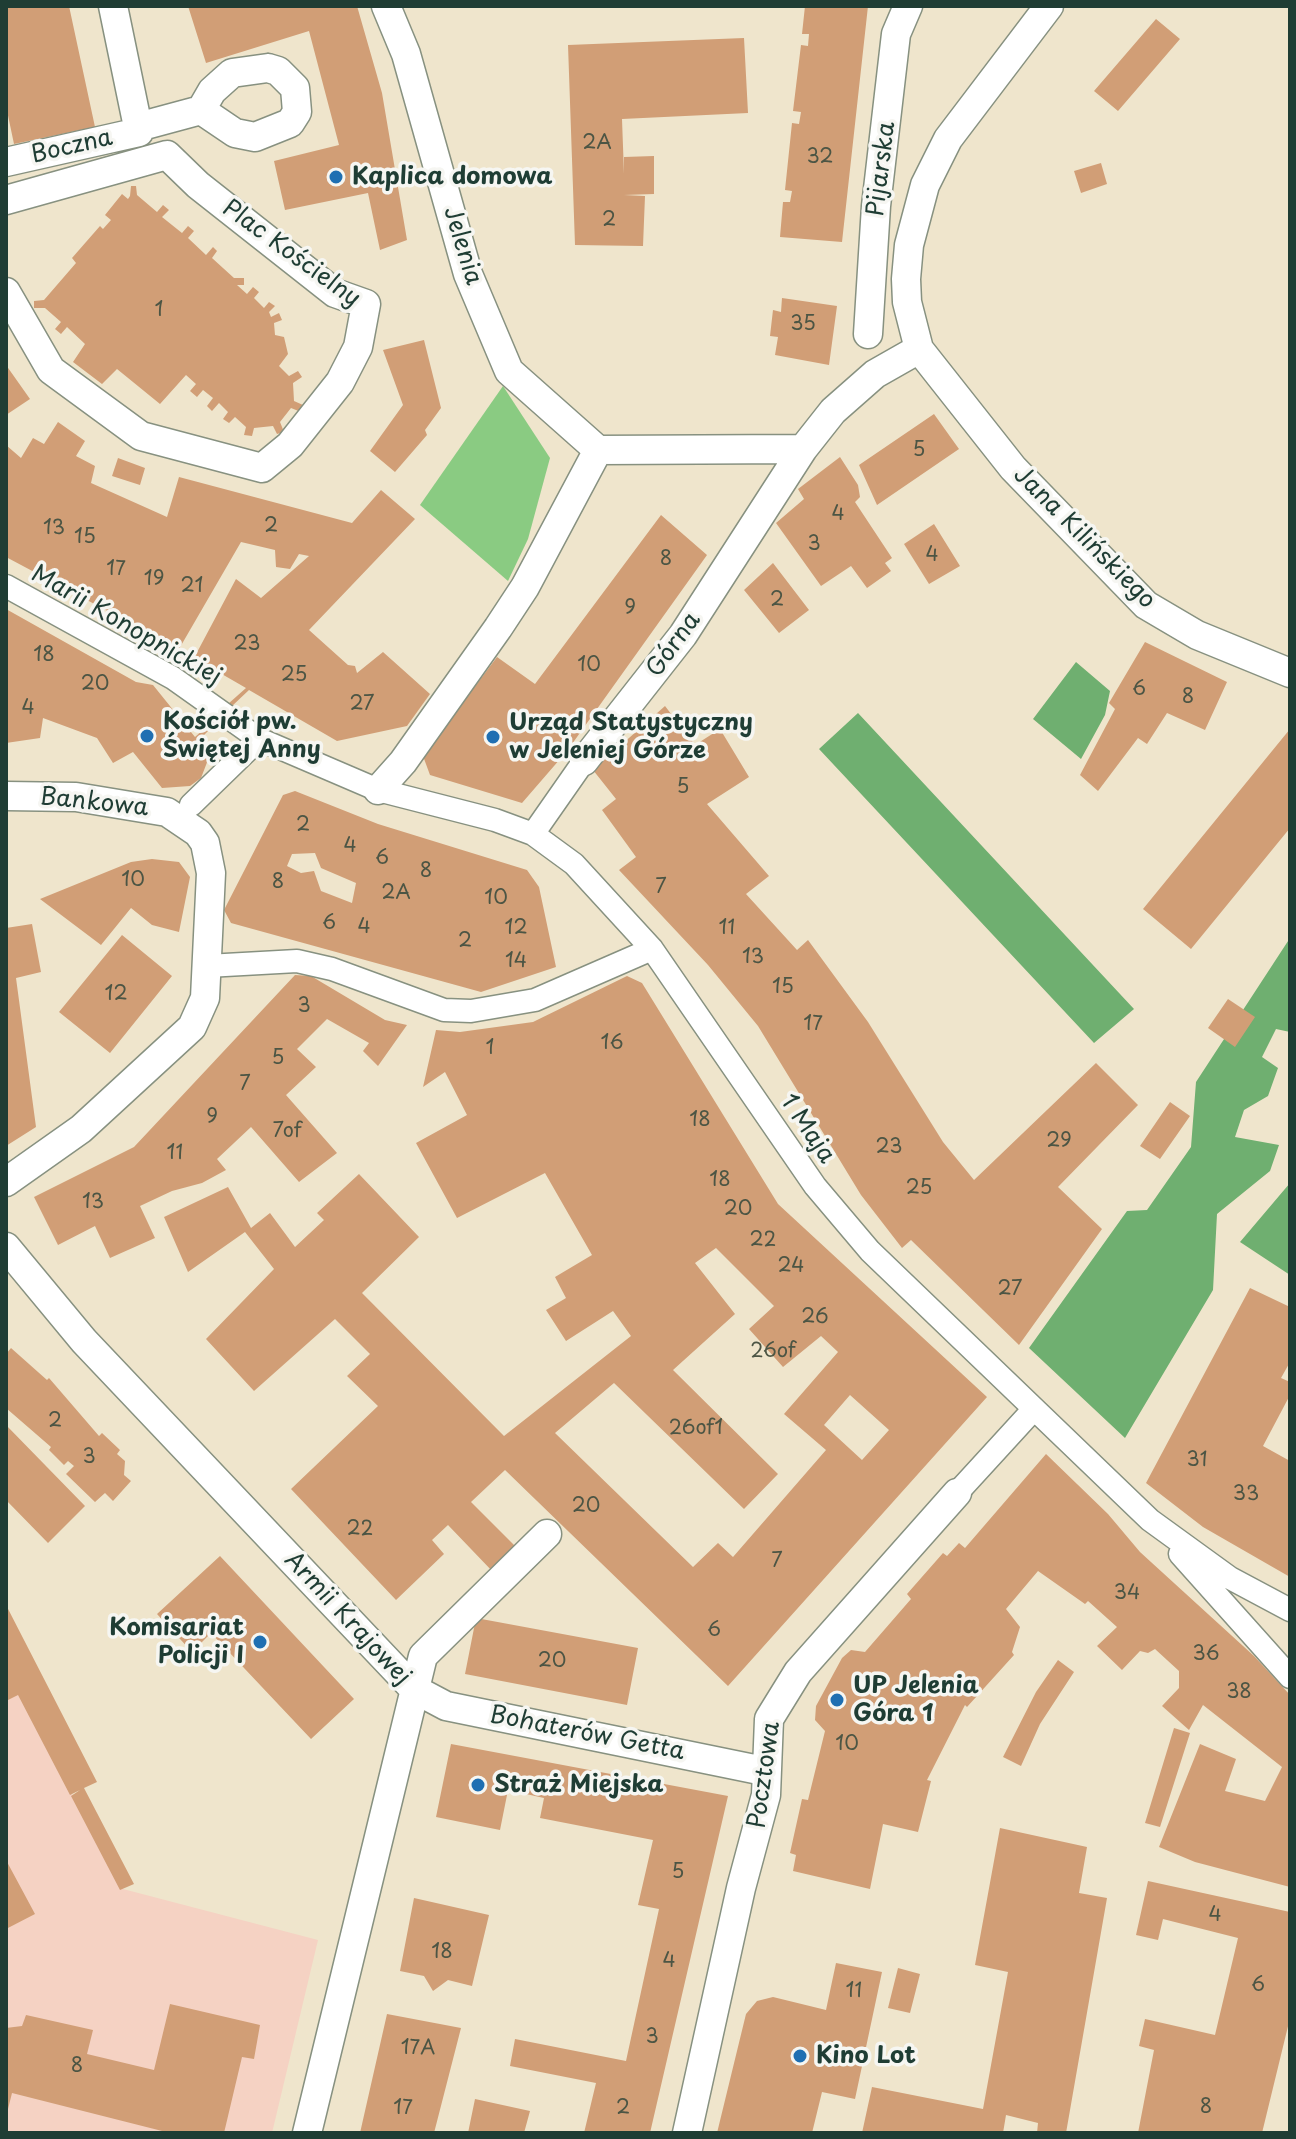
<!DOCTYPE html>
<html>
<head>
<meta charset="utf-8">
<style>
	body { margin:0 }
	#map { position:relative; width:1296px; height:2139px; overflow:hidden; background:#efe5cc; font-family:"Playpen Sans",sans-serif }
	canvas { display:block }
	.frame { position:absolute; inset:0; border:8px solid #1f3d34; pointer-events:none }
</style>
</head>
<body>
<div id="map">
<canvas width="1296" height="2139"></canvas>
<div class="frame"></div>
</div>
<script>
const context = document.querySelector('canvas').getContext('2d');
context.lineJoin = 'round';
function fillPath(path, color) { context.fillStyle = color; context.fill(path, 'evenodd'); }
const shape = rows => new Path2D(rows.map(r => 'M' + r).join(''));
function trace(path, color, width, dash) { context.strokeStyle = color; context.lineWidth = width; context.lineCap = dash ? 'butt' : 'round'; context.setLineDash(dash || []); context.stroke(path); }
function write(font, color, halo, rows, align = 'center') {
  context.font = font + ' "Playpen Sans",sans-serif'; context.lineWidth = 7; context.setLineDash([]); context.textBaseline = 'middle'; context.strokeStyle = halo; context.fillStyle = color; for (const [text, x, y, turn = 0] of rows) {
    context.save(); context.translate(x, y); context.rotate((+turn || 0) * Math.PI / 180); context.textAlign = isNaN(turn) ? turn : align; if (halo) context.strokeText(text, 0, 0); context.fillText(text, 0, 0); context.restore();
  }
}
fillPath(shape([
	[6,1670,123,1889,318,1940,272,2133,6,2133]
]), '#f5d2c3');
fillPath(shape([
	[503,386,550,458,528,539,508,581,420,505]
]), '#8acb82');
fillPath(shape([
	[1076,662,1110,691,1105,715,1081,759,1033,719],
	[858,713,1134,1009,1094,1043,819,749],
	[1290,938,1290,1032,1276,1029,1262,1057,1278,1068,1268,1096,1244,1110,1235,1137,1279,1145,1270,1171,1217,1214,1213,1290,1125,1438,1029,1348,1127,1211,1147,1210,1191,1147,1196,1082],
	[1290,1183,1290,1275,1240,1242]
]), '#6faf70');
fillPath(shape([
	[6,6,69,6,95,127,14,144,6,106],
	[188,6,357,6,382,93,407,240,380,250,368,193,285,210,274,161,339,145,309,31,206,63],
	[805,6,868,6,842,242,780,237,783,202,790,202,792,191,785,190,792,123,799,124,801,112,793,111,801,45,808,46,809,34,802,34],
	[1156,19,1180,39,1118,111,1094,91],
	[744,38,748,113,622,119,624,174,624,157,654,156,654,194,624,195,645,196,643,246,575,245,568,45],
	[1101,163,1107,184,1081,193,1074,171],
	[131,186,136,186,137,195,157,212,163,205,169,210,162,217,182,233,188,226,194,231,188,238,206,255,213,247,217,251,212,258,234,278,244,278,244,285,237,285,247,294,253,287,259,292,254,298,264,308,269,302,275,306,269,312,271,317,279,313,282,320,274,323,275,335,284,337,288,354,279,366,289,376,298,371,302,377,293,383,294,401,303,405,301,412,291,408,280,422,284,432,277,434,273,426,254,428,252,436,244,435,246,427,235,417,229,423,223,419,228,412,219,403,212,411,207,406,213,398,203,390,197,397,190,391,196,384,186,375,160,404,117,369,102,384,73,362,85,344,67,327,61,334,55,329,61,322,45,308,34,308,34,301,44,300,76,263,72,258,100,226,103,229,111,220,105,215,122,194,128,199,130,196],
	[782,298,837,306,829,365,775,355,778,337,770,336,773,310,781,312],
	[424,340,441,408,425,430,427,435,395,472,370,451,403,405,383,350],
	[6,365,30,399,6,415],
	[934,414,959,449,877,505,859,465],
	[58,422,85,441,76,456,95,466,91,483,167,517,179,477,352,523,381,490,415,519,309,630,348,665,355,666,357,673,383,652,430,694,407,726,337,741,249,690,231,707,228,704,246,688,194,658,236,579,261,598,309,556,299,554,290,569,276,567,275,550,241,542,179,649,6,557,6,445,21,458,33,438,44,444],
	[840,457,858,485,860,497,855,502,892,558,885,563,891,571,867,588,851,566,821,586,776,523,804,499,798,489],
	[118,458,145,468,140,485,112,476],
	[661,515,707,555,567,751,522,803,430,775,423,756,497,657,535,684],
	[934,524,960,566,929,584,904,544],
	[773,563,809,610,779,633,744,590],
	[6,609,136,682,153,685,195,737,214,720,217,722,202,737,211,752,201,778,190,786,162,788,133,752,113,763,97,738,43,718,40,738,6,743],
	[1145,642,1227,682,1205,730,1167,713,1147,744,1138,738,1098,791,1080,775,1115,709,1109,703],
	[665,706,695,745,720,729,749,777,707,804,769,876,746,894,797,950,808,940,868,1022,943,1142,974,1180,1096,1063,1138,1105,1058,1187,1102,1229,1019,1345,911,1240,902,1248,861,1195,758,1026,708,965,619,870,636,857,602,810,616,799,593,770],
	[1290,729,1290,828,1191,949,1143,909],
	[295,791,378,824,527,870,539,887,556,967,481,992,231,923,224,910,283,795],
	[315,853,321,868,356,883,352,903,321,891,314,871,301,873,287,866,292,854],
	[152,859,179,862,190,877,179,932,152,925,131,908,101,945,40,899,131,862],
	[32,924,41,972,16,978,36,1127,6,1146,6,928],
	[122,935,172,976,110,1053,59,1012],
	[295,975,311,976,385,1020,407,1025,378,1066,363,1051,369,1043,327,1019,297,1049,316,1067,286,1095,337,1153,299,1182,251,1127,217,1159,226,1170,202,1183,172,1191,140,1206,155,1238,110,1258,95,1226,58,1245,34,1197,134,1147],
	[627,976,642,983,778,1204,987,1397,728,1686,505,1470,471,1502,518,1549,494,1573,448,1525,432,1540,444,1554,396,1600,291,1489,378,1406,347,1376,370,1354,335,1319,254,1391,206,1339,274,1269,245,1232,188,1272,164,1217,228,1187,251,1228,270,1213,295,1247,324,1220,317,1213,359,1174,419,1237,362,1293,504,1436,631,1336,613,1311,566,1341,546,1310,566,1298,555,1277,592,1255,545,1173,457,1218,416,1143,467,1115,445,1072,423,1087,436,1030,460,1032,533,1022],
	[716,1248,774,1306,749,1329,783,1367,821,1336,838,1352,784,1414,826,1450,733,1557,718,1543,693,1567,555,1433,614,1383,744,1509,778,1474,673,1370,735,1314,695,1263],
	[850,1395,889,1430,862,1460,824,1425],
	[1228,999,1255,1017,1235,1047,1208,1028],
	[1170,1102,1190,1116,1160,1159,1140,1146],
	[1250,1288,1290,1307,1290,1362,1281,1378,1290,1382,1290,1395,1263,1446,1290,1461,1290,1577,1203,1527,1146,1483],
	[11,1348,47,1380,49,1378,99,1436,102,1433,120,1450,117,1454,125,1461,124,1475,131,1481,113,1501,105,1493,95,1502,66,1474,74,1466,68,1461,64,1465,49,1450,51,1447,6,1408,6,1354],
	[6,1425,85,1506,48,1543,6,1500],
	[1046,1454,1108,1514,1140,1552,1254,1656,1290,1695,1290,1887,1195,1862,1159,1847,1200,1744,1236,1759,1225,1791,1265,1801,1282,1767,1203,1705,1189,1730,1162,1706,1179,1688,1179,1671,1155,1649,1148,1653,1140,1651,1122,1670,1097,1646,1117,1627,1088,1601,1085,1604,1038,1571,1006,1609,1020,1627,1012,1652,1014,1655,967,1707,965,1705,927,1780,931,1781,918,1832,883,1824,870,1889,793,1871,796,1855,790,1853,802,1799,808,1800,825,1731,815,1720,816,1706,842,1658,851,1650,865,1652,911,1599,907,1594,943,1553,947,1556,959,1543,965,1548],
	[220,1556,354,1699,311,1739,211,1633,192,1652,157,1614],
	[6,1605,97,1782,84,1788,134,1884,120,1890,71,1796,80,1790,70,1795,18,1695,6,1701],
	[476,1618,638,1648,627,1705,465,1674],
	[1058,1660,1074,1672,1040,1724,1021,1766,1003,1757,1036,1692],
	[1174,1728,1190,1733,1160,1827,1145,1823],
	[451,1744,728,1796,650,2133,584,2133,596,2083,510,2066,515,2039,626,2061,659,1909,638,1905,653,1840,540,1818,544,1798,508,1790,500,1830,436,1817],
	[1000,1828,1087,1847,1079,1893,1107,1898,1066,2133,1037,2133,1038,2123,1006,2115,1003,2133,862,2133,872,2087,983,2109,1008,1972,975,1965],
	[6,1860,35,1914,6,1929],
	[1148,1881,1290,1912,1290,2018,1262,2133,1138,2133,1154,2050,1139,2046,1145,2019,1215,2035,1238,1938,1163,1919,1158,1940,1136,1935],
	[414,1898,489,1915,472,1986,448,1980,433,1991,424,1976,400,1971],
	[836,1963,882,1972,855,2099,822,2092,812,2133,717,2133,746,2014,757,2001,773,1997,826,2010],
	[898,1968,920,1974,910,2013,888,2008],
	[170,2004,260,2025,254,2059,242,2057,224,2133,170,2133,12,2093,6,2117,6,2028,22,2026,26,2015,93,2030,87,2054,154,2070],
	[387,2014,461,2028,434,2133,360,2133],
	[475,2099,530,2111,524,2133,468,2133]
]), '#d19e76');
const pedestrian = shape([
	[6,586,173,678,259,739,378,790,495,820,533,834,574,864,652,949,815,1186,870,1251,1150,1520,1230,1578,1290,1610],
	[191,805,259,739],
	[533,834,584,761],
	[207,966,297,961,332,969,444,1010,471,1011,535,1000,652,949],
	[957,1493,1033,1410],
	[1180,1554,1290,1677]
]);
const minor = shape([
	[386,6,406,54,468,274,509,371,598,450,803,449],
	[1049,6,948,139,925,185,909,245,906,279,907,302,919,349,1013,468,1146,605,1197,635,1290,673],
	[268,68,278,71,295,88,297,112,290,123,255,137,235,133,201,110,212,91,232,73,268,68],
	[138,127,201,110],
	[6,162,139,132,113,6],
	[6,200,167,155,198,185,335,293,366,304,358,347,340,382,290,445,262,468,141,436,51,370,6,292],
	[868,334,876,206,896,34,908,6],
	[584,761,683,635,803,449,833,411,875,374,919,349],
	[378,790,403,762,498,628,525,587,598,450],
	[6,796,76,797,167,812,198,833,205,843,211,873,205,998,192,1027,81,1129,6,1182],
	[6,1247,84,1341,414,1689,446,1706,764,1771],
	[307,2133,423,1656,547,1534],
	[687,2133,741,1888,766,1795,769,1719,798,1672,957,1493]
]);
trace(pedestrian, '#879180', 25);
trace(minor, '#879180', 31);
trace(pedestrian, '#fff', 22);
trace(minor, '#fff', 28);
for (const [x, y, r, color] of [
	[336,177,8,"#1f6fb2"],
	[147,736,8,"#1f6fb2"],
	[493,737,8,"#1f6fb2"],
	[260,1642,8,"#1f6fb2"],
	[837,1700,8,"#1f6fb2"],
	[478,1785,8,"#1f6fb2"],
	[800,2056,8,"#1f6fb2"]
]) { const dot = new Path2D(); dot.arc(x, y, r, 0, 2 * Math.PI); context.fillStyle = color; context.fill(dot); trace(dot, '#f6f6f2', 3); }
write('20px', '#4c5544', null, [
	["2A",597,143],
	["32",820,157],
	["2",609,220],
	["1",159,310],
	["35",803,324],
	["5",919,450],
	["4",838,514],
	["2",271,526],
	["13",54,528],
	["15",85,537],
	["3",814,544],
	["4",932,555],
	["8",666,559],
	["17",116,569],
	["19",154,579],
	["21",192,586],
	["2",777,600],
	["9",630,608],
	["23",247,644],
	["18",44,655],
	["10",589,665],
	["25",294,675],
	["20",95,684],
	["6",1139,689],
	["8",1188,697],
	["27",362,704],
	["4",28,708],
	["5",683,787],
	["2",303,825],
	["4",350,846],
	["6",382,858],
	["8",426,871],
	["10",133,880],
	["8",278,882],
	["7",661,887],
	["2A",396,893],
	["10",496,898],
	["6",329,923],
	["4",364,927],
	["12",516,928],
	["11",727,928],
	["2",465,941],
	["13",753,957],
	["14",516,961],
	["15",783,987],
	["12",116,994],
	["3",304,1006],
	["17",813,1024],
	["16",612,1043],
	["1",490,1048],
	["5",278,1058],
	["7",245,1084],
	["9",212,1117],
	["18",700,1120],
	["7of",287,1131],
	["29",1059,1141],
	["23",889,1147],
	["11",175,1153],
	["18",720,1180],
	["25",919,1188],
	["13",93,1202],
	["20",738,1209],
	["22",763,1240],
	["24",791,1266],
	["27",1010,1289],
	["26",815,1317],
	["26of",773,1351],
	["2",55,1421],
	["26of1",696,1428],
	["3",89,1457],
	["31",1197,1460],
	["33",1246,1494],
	["20",586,1506],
	["22",360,1529],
	["7",777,1561],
	["34",1127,1593],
	["6",714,1630],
	["36",1206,1654],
	["20",552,1661],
	["38",1239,1692],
	["10",847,1744],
	["5",678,1872],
	["4",1215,1915],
	["18",442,1952],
	["4",669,1961],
	["6",1258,1985],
	["11",854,1991],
	["3",652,2037],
	["17A",418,2048],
	["8",77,2066],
	["8",1206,2107],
	["17",403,2108],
	["2",623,2108]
]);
write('24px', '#1f3d34', '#f6f6f2', [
	["Boczna",72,147,-13],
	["Pijarska",882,169,-83],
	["Jelenia",462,246,73],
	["Plac Kościelny",291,254,36],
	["Jana Kilińskiego",1084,538,45],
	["Marii Konopnickiej",126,626,30],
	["Górna",674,645,-54],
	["Bankowa",94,803,6],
	["1 Maja",807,1129,56],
	["Armii Krajowej",347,1619,47],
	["Bohaterów Getta",587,1734,11],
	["Pocztowa",765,1775,-82]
]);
write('bold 24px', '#1f3d34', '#f6f6f2', [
	["Kaplica domowa",352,177],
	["Kościół pw.",163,722],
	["Świętej Anny",163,750],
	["Urząd Statystyczny",509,723],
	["w Jeleniej Górze",509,751],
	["Komisariat",244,1628,"right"],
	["Policji I",244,1656,"right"],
	["UP Jelenia",853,1686],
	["Góra 1",853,1714],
	["Straż Miejska",494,1785],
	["Kino Lot",816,2056]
], 'left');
</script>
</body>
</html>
